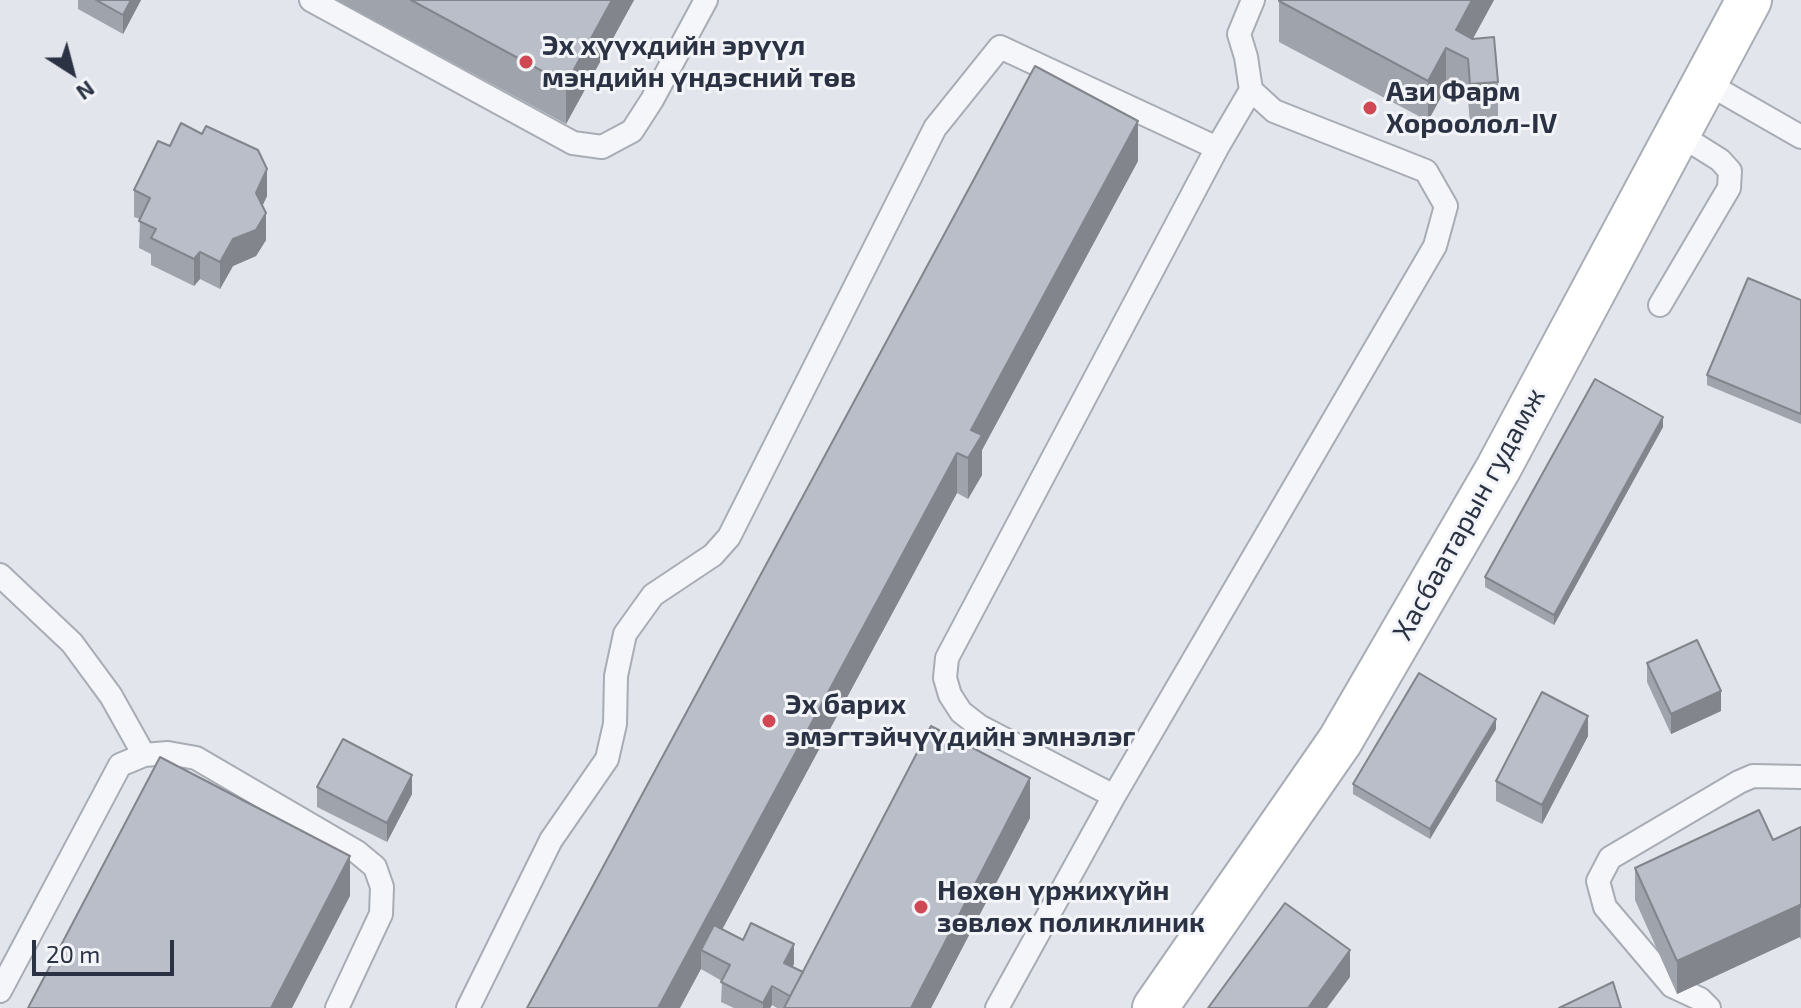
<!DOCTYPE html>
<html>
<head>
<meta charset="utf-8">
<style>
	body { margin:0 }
	#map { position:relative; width:1801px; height:1008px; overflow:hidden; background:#e2e5eb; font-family:"Exo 2",sans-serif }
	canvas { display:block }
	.north { position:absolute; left:32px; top:32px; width:80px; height:80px; -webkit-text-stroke:6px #f2f4f8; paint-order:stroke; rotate:144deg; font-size:22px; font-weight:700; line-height:32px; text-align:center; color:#2a3243 }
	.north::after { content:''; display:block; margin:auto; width:28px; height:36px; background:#2a3243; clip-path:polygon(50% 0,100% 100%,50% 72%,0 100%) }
	.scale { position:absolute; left:32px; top:940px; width:142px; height:36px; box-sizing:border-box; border:4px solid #2a3243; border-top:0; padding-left:10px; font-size:24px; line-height:28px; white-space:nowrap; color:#2a3243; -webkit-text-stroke:6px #f2f4f8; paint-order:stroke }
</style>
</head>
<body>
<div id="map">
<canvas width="1801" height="1008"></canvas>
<div class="north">N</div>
<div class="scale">20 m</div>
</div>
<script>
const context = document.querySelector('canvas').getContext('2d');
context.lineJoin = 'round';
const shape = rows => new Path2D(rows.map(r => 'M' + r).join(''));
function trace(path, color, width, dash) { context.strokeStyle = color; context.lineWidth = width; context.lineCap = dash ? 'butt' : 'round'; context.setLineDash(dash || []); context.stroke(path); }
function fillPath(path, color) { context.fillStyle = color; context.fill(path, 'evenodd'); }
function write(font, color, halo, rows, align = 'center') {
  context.font = font + ' "Exo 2",sans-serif'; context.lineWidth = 6; context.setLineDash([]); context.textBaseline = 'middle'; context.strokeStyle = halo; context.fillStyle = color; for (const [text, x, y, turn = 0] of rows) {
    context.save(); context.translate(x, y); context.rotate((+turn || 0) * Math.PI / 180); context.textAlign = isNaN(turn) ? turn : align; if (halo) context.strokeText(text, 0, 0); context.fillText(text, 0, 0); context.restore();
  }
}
const lane = shape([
	[311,0,573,143,602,147,632,131,652,100,706,0],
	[1705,82,1801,137],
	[1660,305,1729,188,1730,171,1720,160,1677,133],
	[0,575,72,643,111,696,144,755],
	[1114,796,979,726,961,712,950,695,945,678,947,658,1217,148,1251,90],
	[0,991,120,765,144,755,168,753,196,758,357,852,375,867,382,887,381,914,337,1008],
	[468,1008,551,840,607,759,615,724,616,676,625,634,653,595,713,555,729,537,935,128,1000,47,1217,148],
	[997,1008,1114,796,1435,246,1446,206,1426,171,1274,111,1251,90,1246,57,1239,34,1253,0],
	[1709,1008,1700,999,1672,986,1605,907,1598,881,1610,858,1739,782,1753,776,1801,777]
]);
const secondary = shape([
	[1155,1008,1340,741,1498,469,1749,0]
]);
trace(lane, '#a7acb5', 26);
trace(secondary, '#a7acb5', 48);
trace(lane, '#f5f6f9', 22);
trace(secondary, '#fff', 44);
fillPath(shape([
	[78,0,141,0,123,34,78,9],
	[337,0,634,0,566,124],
	[1279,0,1494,0,1473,38,1498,82,1498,122,1470,124,1468,99,1446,88,1428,121,1279,42],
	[170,146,267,196,262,206,266,240,256,256,233,266,220,289,200,279,194,286,151,265,151,254,139,248,140,219,134,217,134,190],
	[1138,161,982,450,982,475,968,499,957,493,722,929,794,964,792,967,803,972,1030,818,931,1008,777,1008,772,1005,770,1008,734,1008,721,1002,722,981,701,969,527,1008],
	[1801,300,1801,424,1707,385,1707,375],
	[1663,427,1554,625,1485,587,1485,577],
	[1647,663,1721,711,1671,734,1647,682],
	[1496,729,1430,839,1353,794,1353,784],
	[1588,736,1542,824,1496,801,1496,781],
	[317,787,412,794,387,842,317,807],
	[1801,827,1801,940,1800,937,1677,994,1635,900,1635,868,1773,840]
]), '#9fa3ac');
fillPath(shape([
	[131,0,141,0,123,34,123,15],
	[612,0,634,0,566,124,566,84],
	[1472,0,1494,0,1463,57,1456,30],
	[1446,48,1446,88,1428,121,1428,81],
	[1138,121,1138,161,982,450,982,475,968,499,968,458,971,430],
	[267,169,267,196,256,220,256,193],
	[266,213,266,240,256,256,233,266,220,289,220,262,233,239],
	[200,252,200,279,194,286,194,259],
	[1663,417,1663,427,1554,625,1554,615],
	[957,453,957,493,709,954,701,950,701,969,680,1008,658,1008],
	[1721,691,1721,711,1671,734,1671,714],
	[1588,716,1588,736,1542,824,1542,805],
	[1496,719,1496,729,1430,839,1430,829],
	[412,775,412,794,387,842,387,823],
	[1030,778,1030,818,931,1008,911,1008],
	[350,856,350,896,292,1008,271,1008],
	[1800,905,1800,937,1677,994,1677,961],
	[794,944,794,964,784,982,784,963],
	[1350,950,1350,977,1327,1008,1308,1008],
	[772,986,772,1005,770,1008,763,1008,763,1003]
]), '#82858c');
const building = shape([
	[96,0,131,0,123,15,96,0],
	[411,0,612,0,566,84,411,0],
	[1279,0,1472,0,1456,30,1472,39,1494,37,1498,82,1470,84,1468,59,1446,48,1428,81,1279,1,1279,0],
	[1035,66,1138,121,971,430,982,435,968,458,957,453,658,1008,527,1008,1035,66],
	[181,123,202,134,206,126,258,150,267,169,256,193,266,213,256,230,233,239,220,262,200,252,194,259,151,238,156,229,139,221,150,198,134,190,158,141,170,146,181,123],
	[1748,278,1801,300,1801,414,1707,375,1748,278],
	[1595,379,1663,417,1554,615,1485,577,1595,379],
	[1697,640,1721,691,1671,714,1647,663,1697,640],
	[1419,673,1496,719,1430,829,1353,784,1419,673],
	[1542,692,1588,716,1542,805,1496,781,1542,692],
	[931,726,1030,778,911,1008,784,1008,931,726],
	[343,739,412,775,387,823,317,787,343,739],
	[160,757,350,856,271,1008,28,1008,160,757],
	[1759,810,1773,840,1801,827,1801,907,1800,905,1677,961,1635,868,1759,810],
	[1285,903,1350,950,1308,1008,1208,1008,1285,903],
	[751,923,794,944,784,963,803,972,790,996,772,986,763,1003,721,982,730,965,701,950,714,925,743,940,751,923],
	[1613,982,1621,1008,1559,1008,1613,982]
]);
fillPath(building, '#b9bec8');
trace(building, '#82858c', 2);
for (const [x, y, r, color] of [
	[526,62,8,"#cf4854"],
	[1370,108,8,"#cf4854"],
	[769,721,8,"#cf4854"],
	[921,907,8,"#cf4854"]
]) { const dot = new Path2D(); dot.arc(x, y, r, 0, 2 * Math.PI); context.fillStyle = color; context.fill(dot); trace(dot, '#f2f4f8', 3); }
write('bold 28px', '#2a3243', '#f2f4f8', [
	["Эх хүүхдийн эрүүл",542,46],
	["мэндийн үндэсний төв",542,78],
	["Ази Фарм",1386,92],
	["Хороолол-IV",1386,124],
	["Эх барих",785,705],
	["эмэгтэйчүүдийн эмнэлэг",785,737],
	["Нөхөн үржихүйн",937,891],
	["зөвлөх поликлиник",937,923]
], 'left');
write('28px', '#2a3243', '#f2f4f8', [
	["Хасбаатарын гудамж",1469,514,-61]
]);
</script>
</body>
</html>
